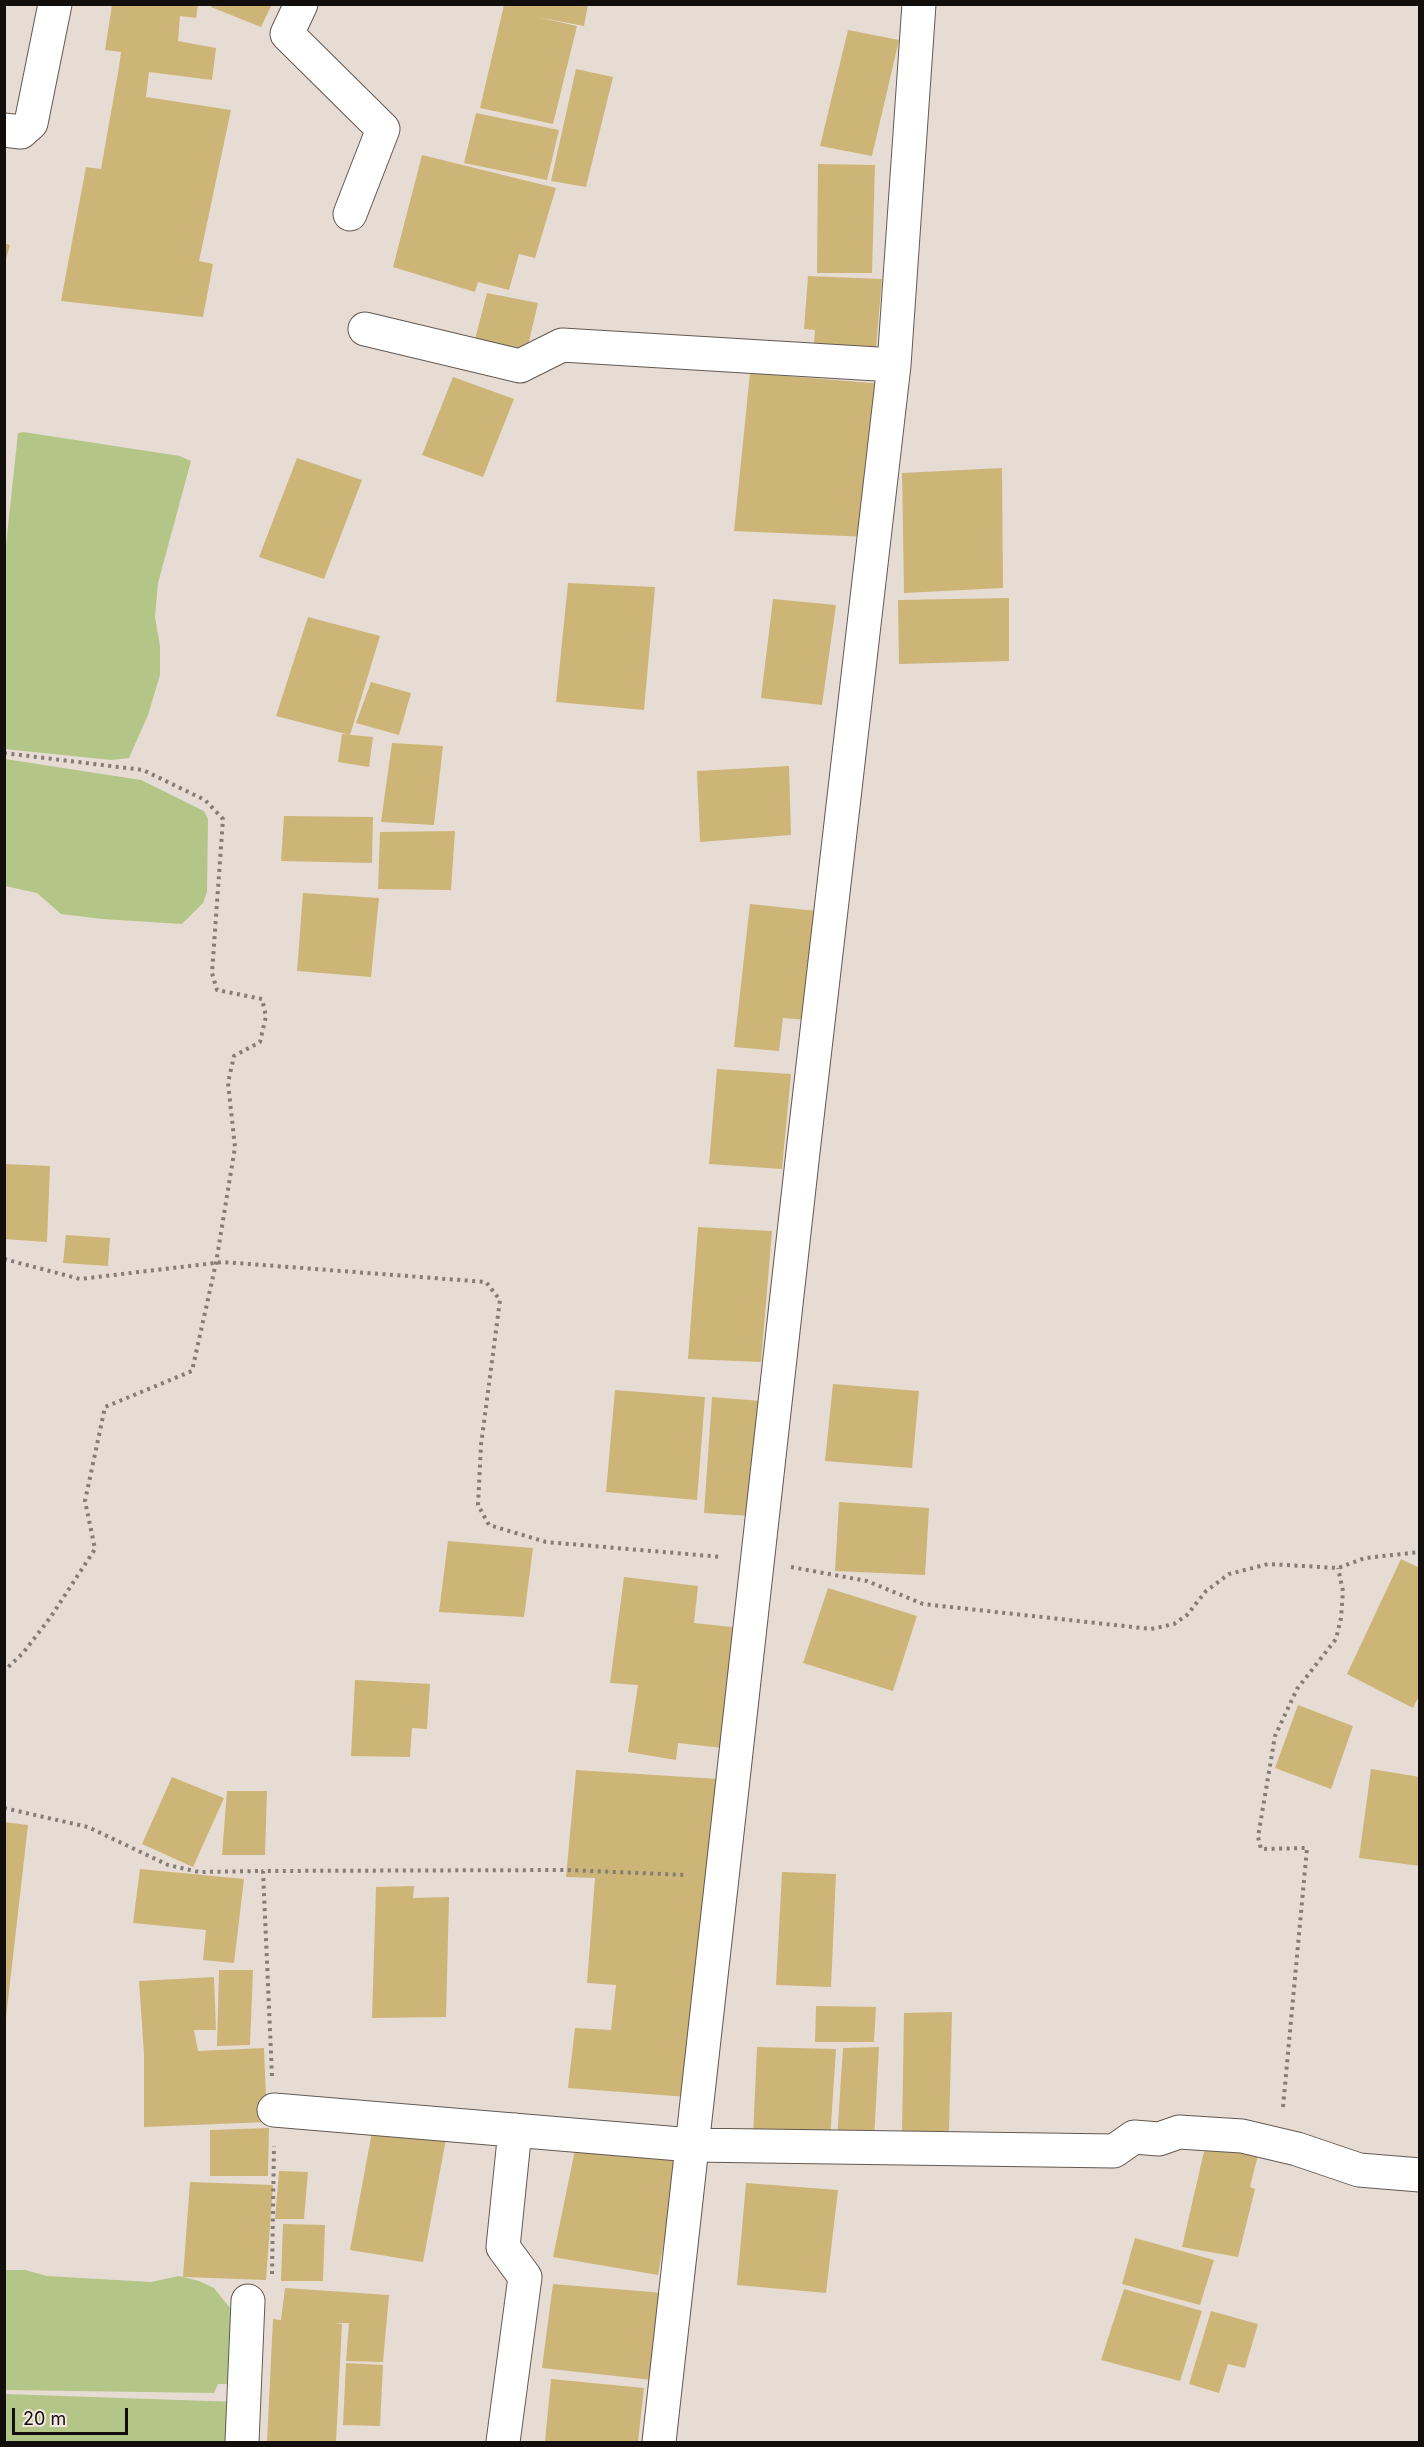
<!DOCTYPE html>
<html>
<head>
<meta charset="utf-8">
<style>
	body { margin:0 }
	#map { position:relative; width:1424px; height:2447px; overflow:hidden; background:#e7dcd4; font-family:Inter,sans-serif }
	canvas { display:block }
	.frame { position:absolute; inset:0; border:6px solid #110e0b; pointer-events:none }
	.scale { position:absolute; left:12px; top:2408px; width:116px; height:27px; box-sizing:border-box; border:3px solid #110e0b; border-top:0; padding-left:8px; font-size:18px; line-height:21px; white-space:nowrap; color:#110e0b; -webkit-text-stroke:4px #f4e9e1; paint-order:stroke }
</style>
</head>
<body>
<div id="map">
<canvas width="1424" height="2447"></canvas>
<div class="frame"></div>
<div class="scale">20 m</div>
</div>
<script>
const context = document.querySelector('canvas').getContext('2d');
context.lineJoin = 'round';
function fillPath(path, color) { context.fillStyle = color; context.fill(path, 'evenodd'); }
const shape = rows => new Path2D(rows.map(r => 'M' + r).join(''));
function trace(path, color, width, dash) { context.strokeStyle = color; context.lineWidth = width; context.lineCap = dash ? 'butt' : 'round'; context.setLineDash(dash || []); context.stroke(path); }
fillPath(shape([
	[23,432,180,456,191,461,158,583,155,617,160,646,160,675,148,715,129,758,111,760,5,749,5,554,18,433],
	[5,759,141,780,204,811,208,819,207,892,203,903,182,924,102,919,61,914,37,893,5,886],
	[5,2270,25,2270,47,2276,151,2282,179,2276,199,2281,214,2288,230,2308,235,2337,232,2384,218,2384,214,2393,5,2390],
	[5,2394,238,2402,236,2442,5,2442]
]), '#b4c588');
fillPath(shape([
	[212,4,272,4,261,27,211,7],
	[112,5,198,5,196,18,180,16,178,41,216,48,212,80,149,72,146,97,231,110,199,261,213,264,203,317,61,301,86,167,101,169,119,67,121,52,105,50],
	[504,5,588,5,584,26,537,17,577,26,553,124,480,108],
	[848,30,899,40,872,156,820,146],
	[576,69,613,77,586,187,551,181],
	[476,113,559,130,547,180,464,163],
	[422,155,556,188,535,258,519,254,509,290,478,282,475,292,393,267],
	[818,164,875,165,872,273,817,273],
	[4,243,10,245,5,263,4,263],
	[808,276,882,279,875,359,813,357,815,330,804,329],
	[487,293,538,303,526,354,474,343],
	[750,373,884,384,867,537,734,531],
	[453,377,514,399,483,477,422,455],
	[297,458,362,480,324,579,259,557],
	[1002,468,1003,588,904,593,902,473],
	[568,583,655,587,644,710,556,702],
	[1009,598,1009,661,899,664,898,600],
	[773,599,836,605,822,705,761,698],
	[308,617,380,636,350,735,276,716],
	[371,682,411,693,399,735,356,723],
	[342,734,373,737,369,767,338,762],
	[392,743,443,746,434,825,381,822],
	[789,766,791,835,700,842,697,771],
	[284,816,373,817,372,863,281,861],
	[455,831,451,890,378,889,380,832],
	[303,893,379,898,371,977,297,971],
	[750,904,817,911,806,1020,783,1018,779,1051,734,1047],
	[717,1069,791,1074,782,1169,709,1164],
	[4,1164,50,1166,47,1242,4,1239],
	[698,1227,772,1231,761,1362,688,1359],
	[66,1235,110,1238,108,1266,63,1263],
	[833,1384,919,1391,912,1468,825,1461],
	[615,1390,705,1397,697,1500,606,1492],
	[712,1397,761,1401,752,1516,704,1513],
	[839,1502,929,1508,925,1575,835,1571],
	[448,1541,533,1548,524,1617,439,1612],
	[1401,1559,1420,1568,1420,1694,1413,1708,1347,1674],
	[624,1577,698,1586,694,1623,741,1628,722,1748,678,1743,676,1760,628,1752,638,1685,610,1683],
	[828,1588,917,1616,893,1691,803,1663],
	[355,1680,430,1684,427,1729,412,1728,410,1757,351,1756],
	[1298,1705,1353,1726,1331,1789,1275,1768],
	[1371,1769,1420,1777,1420,1866,1359,1858],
	[576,1770,718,1779,688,2097,568,2088,575,2028,611,2030,616,1985,587,1983,595,1878,566,1877],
	[172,1777,224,1798,193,1867,142,1844],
	[227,1791,267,1791,265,1855,222,1855],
	[4,1822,28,1825,6,2018,4,2018],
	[140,1869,244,1879,234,1963,203,1960,206,1930,133,1923],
	[782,1872,836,1874,831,1987,776,1985],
	[414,1886,413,1898,449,1897,446,2017,372,2018,376,1887],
	[219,1970,253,1970,250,2045,217,2046],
	[214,1977,216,2030,194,2030,198,2051,264,2048,267,2122,144,2127,144,2054,139,1981],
	[816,2006,876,2007,874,2042,815,2042],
	[952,2012,949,2131,902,2132,904,2013],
	[757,2047,836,2049,830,2140,753,2138],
	[879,2047,874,2140,837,2140,843,2048],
	[373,2127,446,2139,423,2262,350,2250],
	[269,2128,268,2176,210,2176,210,2130],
	[577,2140,679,2158,658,2275,553,2257],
	[1206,2143,1258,2155,1250,2187,1255,2189,1238,2257,1182,2247],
	[279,2171,308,2172,304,2219,275,2219],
	[190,2182,273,2185,266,2280,183,2277],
	[746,2183,838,2190,826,2293,737,2285],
	[283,2224,325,2225,323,2281,281,2281],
	[1135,2238,1214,2260,1200,2305,1122,2284],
	[553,2284,664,2293,652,2380,542,2368],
	[285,2288,389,2295,383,2362,346,2361,349,2323,335,2323,342,2324,336,2442,267,2442,273,2319,281,2320],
	[1124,2289,1202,2311,1180,2381,1101,2360],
	[1211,2311,1258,2324,1245,2368,1228,2364,1219,2393,1189,2384],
	[346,2363,383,2365,380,2426,343,2425],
	[551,2379,644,2388,638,2442,545,2442]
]), '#cdb578');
const minor = shape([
	[301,4,287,34,383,129,350,214],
	[4,130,21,132,31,123,55,4],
	[365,329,520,366,562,345,894,365],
	[274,2110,692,2145,1114,2151,1134,2137,1159,2139,1179,2132,1242,2136,1297,2149,1359,2170,1420,2175],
	[242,2442,248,2301],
	[503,2442,525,2277,503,2247,515,2130],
	[659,2442,803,1152,894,365,919,4]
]);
trace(minor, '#635952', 35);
trace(shape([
	[4,753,143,770,205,800,223,819,212,973,217,990,262,999,266,1016,260,1042,234,1056,228,1083,235,1147,216,1263,192,1371,105,1407,85,1501,95,1549,50,1618,23,1653,4,1671],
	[4,1259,80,1279,223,1262,486,1282,500,1300,481,1445,478,1505,489,1525,546,1542,722,1557],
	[791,1567,867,1581,923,1604,1151,1629,1174,1624,1187,1615,1206,1591,1229,1574,1268,1564,1338,1568,1365,1558,1420,1552],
	[4,1808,88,1827,168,1865,199,1872,263,1871],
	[272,2076,263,1871,567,1870,687,1875],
	[1283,2107,1307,1848,1261,1849,1258,1837,1275,1736,1297,1689,1336,1639,1341,1618,1343,1591,1338,1568],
	[272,2274,274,2146]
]), '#847c77', 4, [3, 4.5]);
trace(minor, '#fff', 33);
</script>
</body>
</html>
